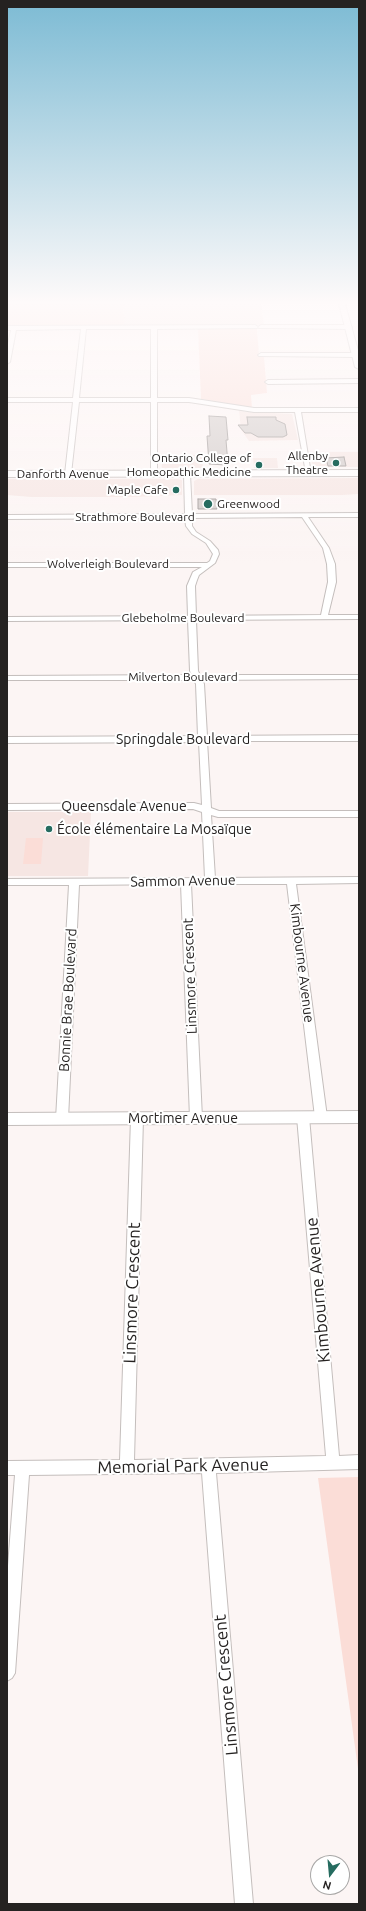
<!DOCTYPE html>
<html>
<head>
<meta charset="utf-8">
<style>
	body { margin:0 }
	#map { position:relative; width:366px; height:1911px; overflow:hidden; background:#fcf5f4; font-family:Ubuntu,sans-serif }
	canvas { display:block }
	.frame { position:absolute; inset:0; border:8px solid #252221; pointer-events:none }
	.north { position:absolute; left:310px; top:1855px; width:40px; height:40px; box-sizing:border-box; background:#fff; border:1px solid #a8a7a6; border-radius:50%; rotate:196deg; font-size:11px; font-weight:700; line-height:16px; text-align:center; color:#252221 }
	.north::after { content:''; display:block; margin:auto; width:14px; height:18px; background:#266c60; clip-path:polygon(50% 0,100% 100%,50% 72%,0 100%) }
</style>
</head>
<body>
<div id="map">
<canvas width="366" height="1911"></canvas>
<div class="frame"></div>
<div class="north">N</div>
</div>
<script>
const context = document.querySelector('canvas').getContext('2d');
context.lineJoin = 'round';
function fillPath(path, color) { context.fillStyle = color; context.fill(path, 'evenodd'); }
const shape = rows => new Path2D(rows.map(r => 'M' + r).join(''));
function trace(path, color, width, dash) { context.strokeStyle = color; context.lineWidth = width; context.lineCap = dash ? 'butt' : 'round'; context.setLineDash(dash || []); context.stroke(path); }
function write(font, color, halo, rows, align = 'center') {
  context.font = font + ' Ubuntu,sans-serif'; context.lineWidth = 4; context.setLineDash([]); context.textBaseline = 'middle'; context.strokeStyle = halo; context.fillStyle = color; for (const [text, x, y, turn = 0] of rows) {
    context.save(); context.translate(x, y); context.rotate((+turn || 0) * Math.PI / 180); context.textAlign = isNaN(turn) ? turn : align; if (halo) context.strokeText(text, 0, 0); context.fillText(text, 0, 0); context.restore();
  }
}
fillPath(shape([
	[123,304,261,304,264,325,125,326],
	[239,411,292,414,298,440,249,441,241,430],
	[310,452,359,452,359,467,313,467],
	[161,454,202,455,203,468,162,468],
	[253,458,277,458,278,468,254,468],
	[359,478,359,494,342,495,194,495,194,481,198,479],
	[7,479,178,479,182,480,182,495,133,497,31,497,7,495],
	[7,812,91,812,88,876,7,876]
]), '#f6e6e3');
fillPath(shape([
	[7,304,123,304,125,326,7,326],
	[198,329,257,329,259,356,264,357,267,393,251,395,252,408,201,399],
	[26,838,43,838,41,864,23,864],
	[359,1477,359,1776,318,1478]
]), '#fbddd7');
const building = shape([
	[209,416,226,417,228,440,226,440,228,464,226,465,209,464,207,436,210,436,209,416],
	[247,417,276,417,276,420,285,424,287,435,283,437,258,437,251,433,245,433,238,425,248,425,247,417],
	[344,457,346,466,328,466,326,458,344,457],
	[198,499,216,499,217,509,198,509,198,499]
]);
fillPath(building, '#d0c9c7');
trace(building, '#97918f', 1);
const minor = shape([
	[255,325,258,327,257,328,157,329,157,398,189,398,254,408,359,408,359,412,301,412,311,474,306,473,295,412,254,412,189,402,157,402,157,474,154,476,151,474,151,402,79,402,71,474,68,476,65,474,73,402,7,402,7,398,73,398,81,329,16,330,10,362,7,364,7,349,11,330,7,330,7,326,255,325],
	[86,329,151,329,151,398,79,398,86,329],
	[261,325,349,325,352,327,349,329,259,328,258,327,261,325],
	[261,353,355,353,358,355,355,357,259,356,258,355,261,353],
	[359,379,359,383,268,384,265,382,268,380,359,379],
	[187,472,190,474,192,514,359,513,359,517,308,517,329,548,335,564,336,582,328,615,359,615,359,619,196,620,198,671,200,675,359,675,359,679,202,680,204,684,207,736,359,735,359,741,207,741,211,808,219,811,359,811,359,817,218,817,211,815,215,878,359,877,359,883,296,884,327,1117,325,1120,321,1122,317,1120,315,1117,287,884,191,884,202,1118,200,1121,196,1123,192,1121,190,1118,181,884,79,885,68,1119,66,1122,62,1124,58,1122,56,1119,69,885,7,885,7,879,205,878,202,812,193,809,7,810,7,804,194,803,202,805,199,742,7,743,7,737,198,736,196,684,194,680,7,680,7,676,192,675,190,671,188,620,7,621,7,617,188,616,187,586,193,572,202,567,7,567,7,563,207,563,210,561,213,554,206,543,192,534,186,526,185,518,7,519,7,515,185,514,184,474,187,472],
	[302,517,323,548,327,564,328,582,321,615,196,616,195,586,197,580,199,575,215,563,219,554,218,550,210,541,196,532,192,526,192,518,302,517],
	[303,1112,307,1114,309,1117,339,1456,359,1455,359,1469,216,1473,253,1904,235,1904,202,1473,29,1475,15,1673,12,1678,7,1681,7,1579,15,1475,7,1475,7,1461,120,1460,131,1118,133,1115,137,1113,141,1115,143,1118,134,1460,326,1456,297,1117,299,1114,303,1112]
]);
const tertiary = shape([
	[339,304,345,304,359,354,359,369,355,367,339,304],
	[359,1111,359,1123,7,1125,7,1113,359,1111]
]);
const primary = shape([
	[359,470,359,476,7,477,7,471,359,470]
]);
trace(minor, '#c4bebc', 2);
trace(tertiary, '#c4bebc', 2);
trace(primary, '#c4bebc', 2);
fillPath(minor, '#fff');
fillPath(tertiary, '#fff');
fillPath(primary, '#fff');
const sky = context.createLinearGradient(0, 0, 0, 571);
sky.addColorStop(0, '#7dbbd4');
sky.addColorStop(0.53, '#fefafa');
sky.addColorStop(1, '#fefafa00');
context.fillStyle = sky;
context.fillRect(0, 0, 366, 571);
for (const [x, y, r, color] of [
	[336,463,4,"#266c60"],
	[259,465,4,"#266c60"],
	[176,490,4,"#266c60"],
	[208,504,5,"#266c60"],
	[49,829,4,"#266c60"]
]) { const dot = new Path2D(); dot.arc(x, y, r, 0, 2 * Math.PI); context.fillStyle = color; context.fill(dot); trace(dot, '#fff', 1.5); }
write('12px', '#252221', '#fff', [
	["Allenby",328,456],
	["Theatre",328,470],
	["Ontario College of",251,458],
	["Homeopathic Medicine",251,472],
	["Maple Cafe",168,490],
	["Greenwood",217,504,"left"]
], 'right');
write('12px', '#252221', '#fff', [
	["Danforth Avenue",63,474],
	["Strathmore Boulevard",135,517],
	["Wolverleigh Boulevard",108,564],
	["Glebeholme Boulevard",183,618],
	["Milverton Boulevard",183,677]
]);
write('14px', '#252221', '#fff', [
	["Springdale Boulevard",183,739],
	["Queensdale Avenue",124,806],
	["Sammon Avenue",183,881,-1],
	["Kimbourne Avenue",302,963,83],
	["Linsmore Crescent",190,976,-92],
	["Bonnie Brae Boulevard",68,1000,-87],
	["Mortimer Avenue",183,1118]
]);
write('14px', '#252221', '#fff', [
	["École élémentaire La Mosaïque",57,829]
], 'left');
write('17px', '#252221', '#fff', [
	["Kimbourne Avenue",318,1290,-95],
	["Linsmore Crescent",132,1293,-88],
	["Memorial Park Avenue",183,1466,-1],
	["Linsmore Crescent",226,1685,-95]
]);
</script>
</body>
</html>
